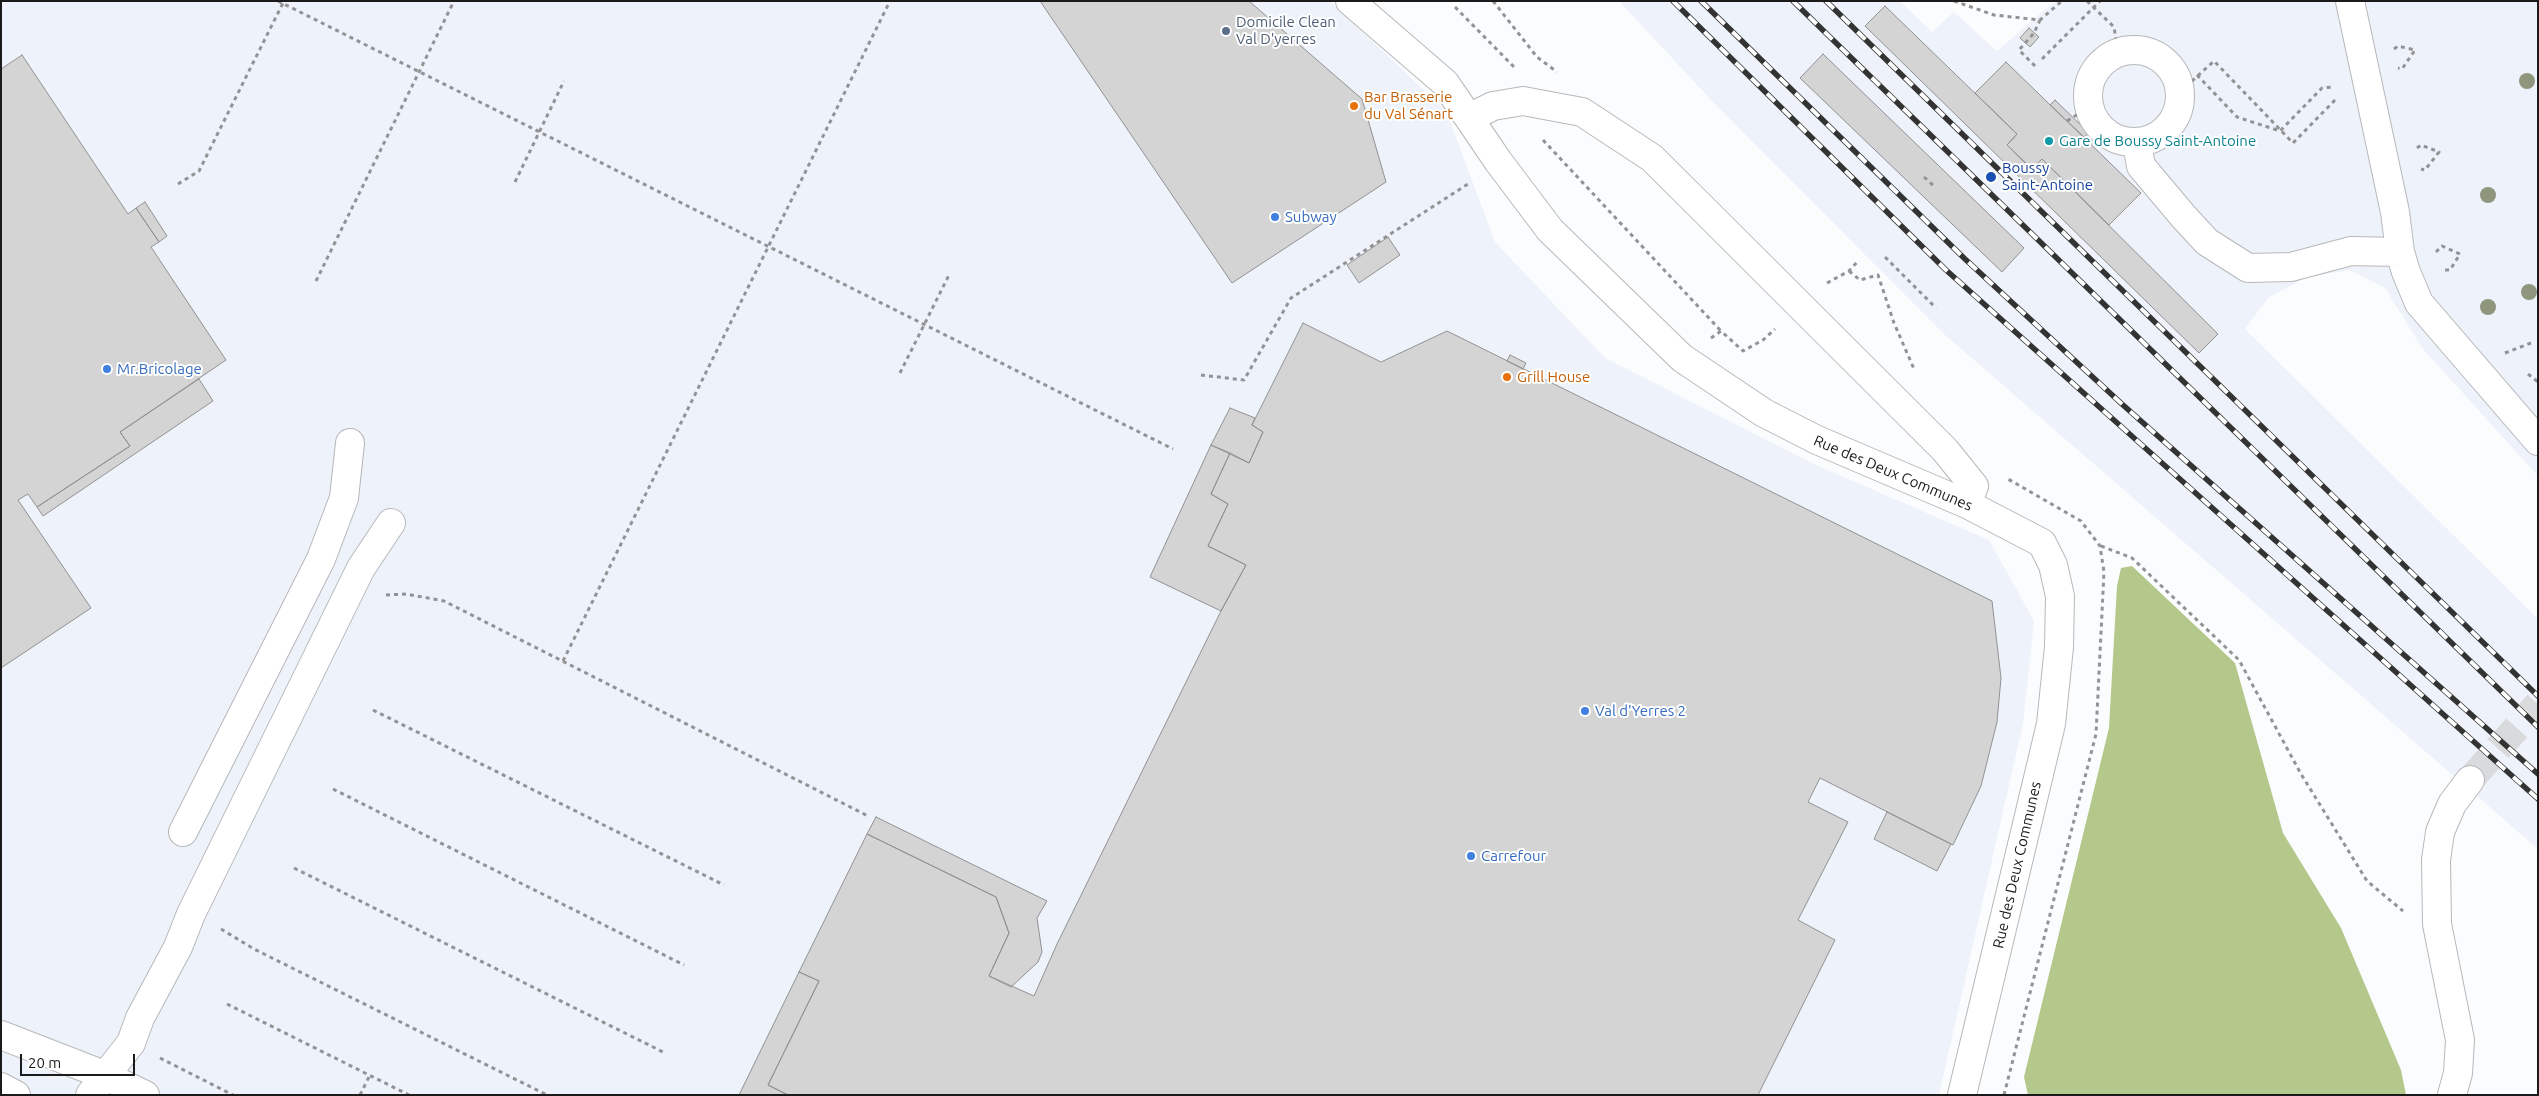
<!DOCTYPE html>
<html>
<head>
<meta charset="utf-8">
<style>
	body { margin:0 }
	#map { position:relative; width:2539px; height:1096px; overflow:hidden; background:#fbfcfd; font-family:Ubuntu,sans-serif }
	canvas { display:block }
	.frame { position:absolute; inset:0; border:2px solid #1b1b1c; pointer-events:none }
	.scale { position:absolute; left:20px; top:1054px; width:115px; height:22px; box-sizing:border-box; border:2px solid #1b1b1c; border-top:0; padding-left:6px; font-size:15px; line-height:18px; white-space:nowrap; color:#1b1b1c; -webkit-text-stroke:4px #fff; paint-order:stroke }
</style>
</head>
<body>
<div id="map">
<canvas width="2539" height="1096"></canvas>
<div class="frame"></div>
<div class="scale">20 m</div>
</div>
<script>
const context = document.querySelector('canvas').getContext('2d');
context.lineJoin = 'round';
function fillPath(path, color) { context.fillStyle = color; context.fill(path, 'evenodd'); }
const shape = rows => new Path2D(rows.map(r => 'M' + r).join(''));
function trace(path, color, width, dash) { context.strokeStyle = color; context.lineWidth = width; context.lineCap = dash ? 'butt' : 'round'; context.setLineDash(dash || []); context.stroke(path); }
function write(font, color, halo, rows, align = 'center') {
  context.font = font + ' Ubuntu,sans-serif'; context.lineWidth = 4; context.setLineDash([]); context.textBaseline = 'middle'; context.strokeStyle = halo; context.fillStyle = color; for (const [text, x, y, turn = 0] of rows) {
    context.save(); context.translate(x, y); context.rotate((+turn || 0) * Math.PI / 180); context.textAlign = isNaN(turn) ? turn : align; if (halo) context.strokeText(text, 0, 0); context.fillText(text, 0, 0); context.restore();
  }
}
fillPath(shape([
	[1,1,1330,1,1446,111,1495,242,1605,358,1818,466,1989,540,2034,621,2023,723,1939,1095,1,1095],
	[1619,1,1900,1,1932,32,1954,12,1997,51,2055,1,2538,1,2538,476,2423,349,2385,288,2350,270,2307,277,2268,298,2245,329,2538,619,2538,849,1944,334,1712,101]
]), '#eef2fa');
fillPath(shape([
	[2132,566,2235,663,2283,833,2341,928,2401,1070,2406,1095,2028,1095,2024,1077,2109,728,2117,586,2121,568]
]), '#b3c88a');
const building = shape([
	[1040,1,1249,1,1362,99,1386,182,1232,283,1040,1],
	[1885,6,2017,134,2007,145,2020,158,2032,169,2042,159,2218,334,2199,353,1865,26,1885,6],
	[2029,28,2039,37,2030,47,2020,38,2029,28],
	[1823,54,2024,248,2002,272,1800,78,1823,54],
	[22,55,128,214,136,208,159,242,151,247,226,360,120,432,130,446,37,507,28,494,18,500,91,608,1,668,1,69,22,55],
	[2006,62,2141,193,2109,225,2042,159,2032,169,2007,145,2017,134,1975,93,2006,62],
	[2055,100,2089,133,2084,137,2050,105,2055,100],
	[145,202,167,236,159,242,136,208,145,202],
	[1388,237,1400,255,1359,283,1347,265,1388,237],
	[1303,323,1381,362,1447,331,1992,601,2001,678,1997,722,1981,786,1953,845,1820,778,1808,802,1848,822,1798,920,1835,940,1758,1095,788,1095,768,1085,819,981,799,972,867,834,996,897,1009,933,989,976,1034,996,1057,944,1221,611,1246,565,1208,546,1228,504,1211,494,1230,453,1249,463,1263,432,1252,425,1303,323],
	[1510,355,1526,363,1523,369,1507,361,1510,355],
	[199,379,213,401,43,516,37,507,130,446,120,432,199,379],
	[1230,408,1255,418,1252,425,1263,432,1249,463,1211,445,1230,408],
	[1211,445,1230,453,1211,494,1228,504,1208,546,1246,565,1221,611,1150,577,1211,445],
	[1887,812,1951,844,1937,871,1874,839,1887,812],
	[876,817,1047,901,1037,918,1042,952,1038,962,1011,987,989,976,1009,933,996,897,867,834,876,817],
	[799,972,819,981,768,1085,788,1095,739,1095,799,972]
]);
fillPath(building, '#d4d4d5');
trace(building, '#929293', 1);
trace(shape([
	[2470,780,2538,704]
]), '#d9dadb', 28, [28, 14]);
const minor = shape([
	[1350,1,1445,83,1498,161,1550,230,1682,358,1764,413,1817,440,1967,504,2042,543,2053,565,2060,596,2059,647,2051,724,1962,1095],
	[2350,1,2395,212,2400,252,2406,272,2419,303,2538,441],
	'2088 96a46 46 0 1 1 92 0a46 46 0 1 1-92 0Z',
	[1469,118,1493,106,1523,101,1582,112,1652,158,1945,450,1974,486,1967,504],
	[2137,143,2141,166,2183,216,2207,242,2248,268,2291,267,2351,251,2400,252],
	[183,832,321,559,344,498,350,443],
	[1,1035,104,1075,145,1095],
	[1,1087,16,1095],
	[90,1095,131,1043,140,1018,178,947,191,914,361,568,391,523],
	[2452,1095,2458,1073,2460,1040,2437,924,2436,860,2440,832,2452,804,2470,780]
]);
trace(minor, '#b7b8b9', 30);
trace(shape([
	[278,1,1173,449],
	[1493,1,1537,57,1557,72],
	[1954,1,1994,15,2040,20,2062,1],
	[2087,1,2114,27,2118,53],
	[1455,7,1515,68],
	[2394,49,2398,46,2415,50,2402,69,2398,68],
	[2042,59,2100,1],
	[2035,66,2019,50,2034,33,2040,20],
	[2197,75,2237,117,2280,131,2322,88,2334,87],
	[2180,92,2214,61,2293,143,2336,99],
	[2067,121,2089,107],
	[1543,140,1721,331],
	[2417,148,2421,145,2439,152,2425,170,2421,169],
	[1924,177,1934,186],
	[515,182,564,81],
	[178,184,199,171,284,1],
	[2436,252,2442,246,2460,254,2450,270,2441,270],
	[1885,257,1936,308],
	[1849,271,1860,280,1878,275,1894,323,1914,369],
	[316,281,454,1],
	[1827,283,1849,271,1859,260],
	[1711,338,1721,331,1743,351,1763,340,1775,329],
	[2505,353,2531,343],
	[900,373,950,273],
	[2528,374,2538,382],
	[1201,375,1244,380,1291,298,1471,182],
	[2101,546,2132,558,2239,660,2301,774,2367,881,2403,911],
	[386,595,406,594,444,601,868,816],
	[563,661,890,1],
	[373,710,724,885],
	[333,789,684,965],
	[294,868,663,1052],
	[221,929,254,949,547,1095],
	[227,1004,409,1095],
	[160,1058,233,1095],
	[360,1095,370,1075],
	[2004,1095,2096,734,2104,572,2100,546,2081,521,2008,479]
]), '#929394', 3, [4, 4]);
trace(minor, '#fff', 28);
const rail = shape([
	[1673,1,1946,270,2538,799],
	[1701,1,1965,259,2123,405,2538,774],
	[1793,1,2538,727],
	[1826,1,2538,696]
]);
trace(rail, '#333334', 5.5);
trace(rail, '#fff', 4, [11]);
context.fillStyle = '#8f967e';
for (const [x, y] of [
	[2527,81],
	[2488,195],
	[2529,292],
	[2488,307]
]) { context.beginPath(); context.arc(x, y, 8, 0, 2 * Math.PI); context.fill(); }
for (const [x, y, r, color] of [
	[1226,31,5,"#5c6f8a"],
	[1354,106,5,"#e8710a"],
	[2049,141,5,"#0f9aa8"],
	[1991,177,6,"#1a4fb4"],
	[1275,217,5,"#3f7fe0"],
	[107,369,5,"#3f7fe0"],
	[1507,377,5,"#e8710a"],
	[1585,711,5,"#3f7fe0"],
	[1471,856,5,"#3f7fe0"]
]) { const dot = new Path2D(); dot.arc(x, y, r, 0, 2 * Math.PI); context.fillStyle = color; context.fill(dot); trace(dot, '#fff', 2); }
write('15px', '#4e5e75', '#fff', [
	["Domicile Clean",1236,22],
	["Val D'yerres",1236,39]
], 'left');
write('15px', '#c56008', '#fff', [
	["Bar Brasserie",1364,97],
	["du Val Sénart",1364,114],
	["Grill House",1517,377]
], 'left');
write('15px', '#0d838f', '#fff', [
	["Gare de Boussy Saint-Antoine",2059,141]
], 'left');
write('15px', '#164399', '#fff', [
	["Boussy",2002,168],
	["Saint-Antoine",2002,185]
], 'left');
write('15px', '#366cbe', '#fff', [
	["Subway",1285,217],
	["Mr.Bricolage",117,369],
	["Val d'Yerres 2",1595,711],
	["Carrefour",1481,856]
], 'left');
write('15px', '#1b1b1c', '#fff', [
	["Rue des Deux Communes",1893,473,23],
	["Rue des Deux Communes",2017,865,-77]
]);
</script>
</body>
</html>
